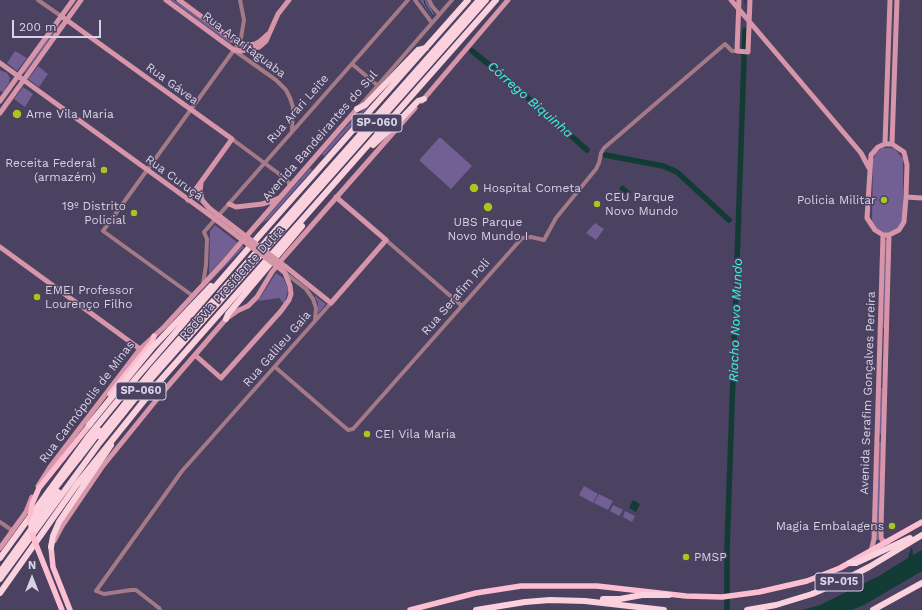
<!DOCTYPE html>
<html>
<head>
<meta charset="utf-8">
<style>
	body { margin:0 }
	#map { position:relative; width:922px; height:610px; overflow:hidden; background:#4b4160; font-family:"Work Sans",sans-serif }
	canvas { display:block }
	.north { position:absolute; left:12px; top:558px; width:40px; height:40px; -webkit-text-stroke:3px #4b4160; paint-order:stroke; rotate:0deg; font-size:11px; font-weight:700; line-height:16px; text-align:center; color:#d8d2e5 }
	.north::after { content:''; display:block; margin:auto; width:14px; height:18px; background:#d8d2e5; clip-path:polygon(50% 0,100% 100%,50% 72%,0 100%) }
	.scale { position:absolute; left:12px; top:20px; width:89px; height:18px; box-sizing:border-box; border:2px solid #d8d2e5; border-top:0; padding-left:5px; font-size:12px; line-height:14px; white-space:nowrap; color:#d8d2e5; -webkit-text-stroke:3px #4b4160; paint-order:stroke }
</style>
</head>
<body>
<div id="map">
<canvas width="922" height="610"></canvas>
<div class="north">N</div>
<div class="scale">200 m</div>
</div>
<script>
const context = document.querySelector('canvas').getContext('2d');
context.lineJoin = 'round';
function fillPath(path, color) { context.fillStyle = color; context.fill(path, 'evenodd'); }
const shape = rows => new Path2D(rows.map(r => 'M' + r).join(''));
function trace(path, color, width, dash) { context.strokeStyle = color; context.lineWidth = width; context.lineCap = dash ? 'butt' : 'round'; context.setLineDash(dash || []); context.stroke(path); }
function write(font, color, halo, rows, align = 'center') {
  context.font = font + ' "Work Sans",sans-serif'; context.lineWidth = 3; context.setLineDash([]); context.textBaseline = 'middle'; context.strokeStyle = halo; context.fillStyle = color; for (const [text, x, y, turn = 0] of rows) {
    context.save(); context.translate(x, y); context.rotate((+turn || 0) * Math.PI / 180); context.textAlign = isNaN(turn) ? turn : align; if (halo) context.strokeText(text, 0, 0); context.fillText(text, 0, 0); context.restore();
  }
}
fillPath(shape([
	[171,0,174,0,232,42,231,44],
	[420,0,426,0,434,14,432,16],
	[58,24,60,25,25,73,24,72],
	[15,51,27,58,17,71,7,63],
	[38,66,48,74,39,87,28,79],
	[0,70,7,73,10,78,9,83,3,92,0,91],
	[23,87,33,94,25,107,14,99],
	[370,103,369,106,324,156,322,154,347,126],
	[439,138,441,138,472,166,451,189,420,161,420,159],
	[882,148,890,148,895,149,903,159,903,219,900,227,894,231,887,233,883,233,877,229,872,221,873,159,876,153],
	[310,168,312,170,270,218,261,224],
	[595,223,604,229,596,240,586,233],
	[215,225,238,243,209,274,210,231],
	[885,240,887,240,885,328,883,328],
	[242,245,244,247,195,297],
	[276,273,283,278,287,286,288,291,284,304,279,298,258,301],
	[314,295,326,304,318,314,318,303],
	[881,388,883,388,881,434,879,434],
	[879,442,881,442,878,540,876,540],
	[584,486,598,494,593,503,579,495],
	[599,494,613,501,608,510,594,503],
	[613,505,623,510,619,516,610,511],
	[625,511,635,516,632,522,623,517]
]), '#725f94');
fillPath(shape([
	[622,185,631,192,627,196,619,189],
	[633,500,640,504,636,512,629,508],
	[911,548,912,548,913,555,922,550,922,571,864,605,852,610,802,610,820,605,879,576,908,558]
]), '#113b34');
trace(shape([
	[424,0,425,4,433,16],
	[745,3,745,0]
]), '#113b34', 1);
trace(shape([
	[472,51,502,75,587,150],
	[605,155,663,166,677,172,729,220],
	[727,610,727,549,745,30]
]), '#113b34', 5.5);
trace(shape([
	[38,0,61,16],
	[415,0,432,23],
	[429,0,432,6,439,14],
	[235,51,276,80,286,90,290,98,293,107,292,131],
	[352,64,377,85],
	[359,107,452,0],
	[232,139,286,179,289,183,289,188],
	[386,240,462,306],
	[285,273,306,289,313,299,316,308,315,321],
	[203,284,206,265,207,239,204,232,408,0],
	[193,296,103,231,239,43,241,38,244,20,240,0],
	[275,367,348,430,353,429,522,238,531,237,544,240,556,218,596,169,599,163,601,153,604,148,725,44,732,51,737,51],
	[0,522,13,531],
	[160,610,159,608,136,590,131,590,104,594,96,591,182,471,331,303]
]), '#a47a86', 4);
trace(shape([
	[166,0,234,50,241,51,259,47,266,41,278,14,289,0],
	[179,0,233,40,244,46,255,44,259,42,268,34],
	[731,0,861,153,869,168],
	[739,0,737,51,748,52,750,0],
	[61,16,232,139,188,200],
	[0,63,207,213],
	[0,101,73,0],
	[422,101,508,0],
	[0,113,81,0],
	[885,144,892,144,904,152,907,165,906,197,904,222,899,230,889,235,883,235,875,230,867,218,871,155,878,147,885,144],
	[885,144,890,0],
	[892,144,897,0],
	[201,184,200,190,202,200,209,208],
	[906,197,922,198],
	[229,204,236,207,262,204,272,201,279,198],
	[0,247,140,349],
	[286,267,331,303,386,240,336,197],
	[195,355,221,378,281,311,289,300,291,294,290,286,285,273,283,271],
	[38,486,50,467,140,349,164,327,224,262,357,109],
	[54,541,62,526,102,467,162,393,226,319,237,311,248,306,257,297,272,272,284,257,415,108],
	[888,542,883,541,881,538,881,529,889,235],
	[0,548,26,512,32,497],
	[871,551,874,539,883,235]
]), '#d695a8', 5);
trace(shape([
	[110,394,152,342,154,336],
	[63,458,91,423],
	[51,547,53,567,70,610],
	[410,610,476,593,521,586,597,586,686,596,722,597,759,592,807,581,840,568,922,522]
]), '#fcbed0', 5.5);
trace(shape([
	[357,109,365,105,418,50,426,48],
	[373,145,398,122,418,101,424,99],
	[226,319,228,314,302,226],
	[89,425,152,348,211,286],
	[99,436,154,368,479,0],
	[79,458,100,431],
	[51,547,53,536,59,522,111,445],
	[0,558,88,437,137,377,259,236,468,0],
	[850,563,856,563,910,538],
	[0,572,58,492],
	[0,579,98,445,150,380,486,0],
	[0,593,77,484,159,382,496,0],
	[603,599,620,599,642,595,669,595],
	[476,610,525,602,550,600,585,601,664,610],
	[747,610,776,605,812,594,840,582,869,567,922,535],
	[873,610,922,583]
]), '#fbd1dd', 6);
trace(shape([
	[209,208,286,267],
	[207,213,283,271]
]), '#d695a8', 5);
trace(shape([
	[62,610,33,537,30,520,32,504,39,488,63,458]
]), '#fcbed0', 5.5);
trace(shape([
	[32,530,32,523,38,510,79,458]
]), '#fbd1dd', 6);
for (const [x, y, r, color] of [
	[17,114,5,"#a9c71a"],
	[104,170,4,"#a9c71a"],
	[474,188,5,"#a9c71a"],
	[884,200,4,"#a9c71a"],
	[597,204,4,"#a9c71a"],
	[488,207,5,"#a9c71a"],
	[134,213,4,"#a9c71a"],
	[37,297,4,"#a9c71a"],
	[367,434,4,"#a9c71a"],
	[892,526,4,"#a9c71a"],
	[686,557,4,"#a9c71a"]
]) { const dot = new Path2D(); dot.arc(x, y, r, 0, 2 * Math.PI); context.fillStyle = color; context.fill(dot); trace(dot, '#4b4160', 1.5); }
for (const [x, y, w] of [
	[377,123,50],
	[141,391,50],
	[839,582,48]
]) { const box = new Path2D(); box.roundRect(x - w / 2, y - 9, w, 18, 3); context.fillStyle = '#4b4160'; context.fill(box); trace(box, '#d8d2e5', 1); }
write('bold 11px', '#d8d2e5', null, [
	["SP-060",377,123],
	["SP-060",141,391],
	["SP-015",839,582]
]);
write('12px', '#d8d2e5', '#4b4160', [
	["Rua Araritaguaba",244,45,37],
	["Rua Gávea",172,84,36],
	["Rua Arari Leite",298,109,-49],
	["Avenida Bandeirantes do Sul",320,136,-49],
	["Rua Curuçá",174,178,36],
	["Rodovia Presidente Dutra",232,283,-48],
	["Rua Serafim Poli",456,297,-49],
	["Rua Galileu Gaia",277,349,-49],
	["Avenida Serafim Gonçalves Pereira",868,393,-88],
	["Rua Carmópolis de Minas",87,402,-53]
]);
write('12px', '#d8d2e5', '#4b4160', [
	["Ame Vila Maria",26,114],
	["Receita Federal",96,163,"right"],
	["(armazém)",96,177,"right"],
	["Hospital Cometa",483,188],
	["CEU Parque",605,197],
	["Novo Mundo",605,211],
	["Policia Militar",876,200,"right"],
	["19º Distrito",126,206,"right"],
	["Policial",126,220,"right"],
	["UBS Parque",488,222,"center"],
	["Novo Mundo I",488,236,"center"],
	["EMEI Professor",45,290],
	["Lourenço Filho",45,304],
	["CEI Vila Maria",375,434],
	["Magia Embalagens",884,526,"right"],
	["PMSP",694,557]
], 'left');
write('italic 13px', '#37f9dd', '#4b4160', [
	["Córrego Biquinha",530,100,41],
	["Riacho Novo Mundo",736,320,-88]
]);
</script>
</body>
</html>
